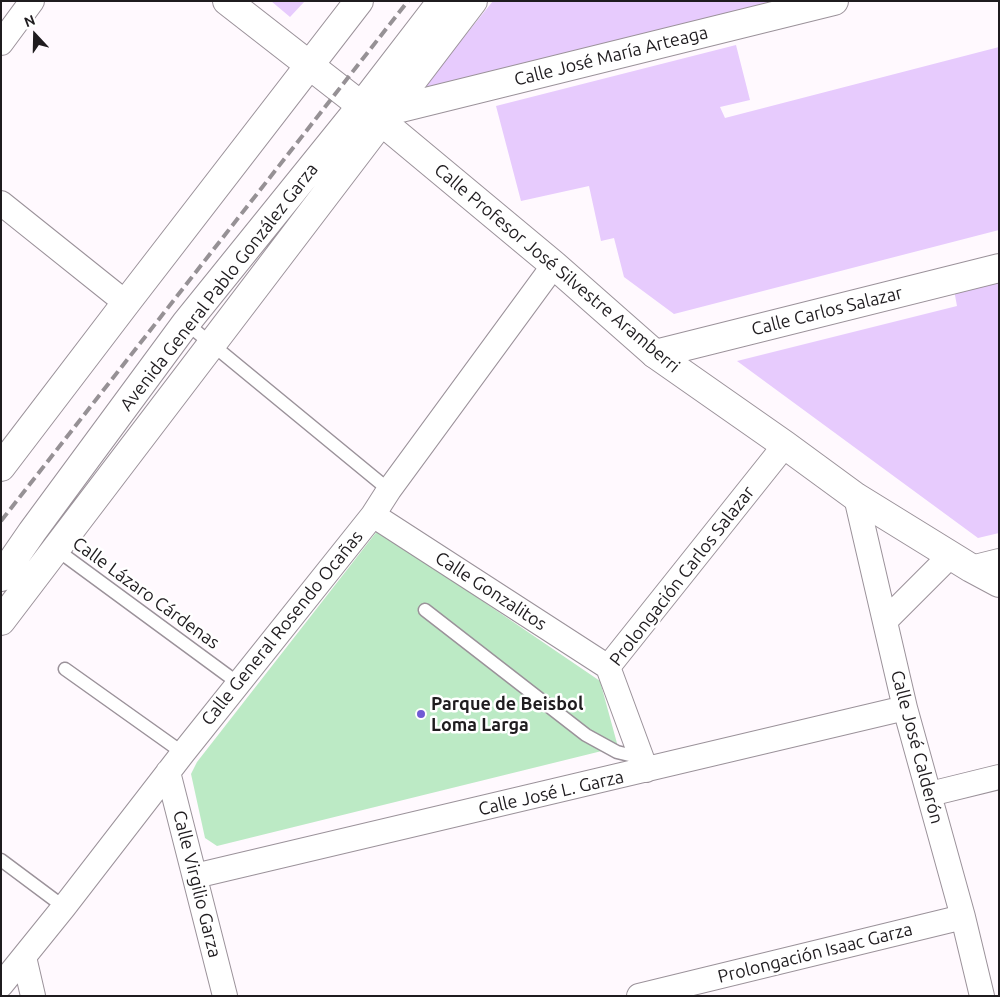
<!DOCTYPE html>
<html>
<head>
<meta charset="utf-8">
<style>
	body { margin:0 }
	#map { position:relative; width:1000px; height:997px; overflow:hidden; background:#fff9fe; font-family:Ubuntu,sans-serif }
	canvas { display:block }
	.frame { position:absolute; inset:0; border:2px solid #1f1c1f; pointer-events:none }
	.north { position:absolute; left:10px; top:10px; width:50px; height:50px; -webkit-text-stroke:4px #fff; paint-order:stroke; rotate:339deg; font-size:14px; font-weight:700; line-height:20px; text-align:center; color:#1f1c1f }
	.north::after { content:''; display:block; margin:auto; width:18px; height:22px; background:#1f1c1f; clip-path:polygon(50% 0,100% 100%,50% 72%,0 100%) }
</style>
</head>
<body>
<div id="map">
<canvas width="1000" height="997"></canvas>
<div class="frame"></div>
<div class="north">N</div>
</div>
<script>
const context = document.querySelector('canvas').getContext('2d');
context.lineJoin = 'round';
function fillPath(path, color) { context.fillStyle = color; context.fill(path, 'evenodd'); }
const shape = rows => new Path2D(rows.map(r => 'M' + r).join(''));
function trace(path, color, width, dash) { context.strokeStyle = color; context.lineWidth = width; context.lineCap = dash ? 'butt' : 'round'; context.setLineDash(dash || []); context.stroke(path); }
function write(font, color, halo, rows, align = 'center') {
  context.font = font + ' Ubuntu,sans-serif'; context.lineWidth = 5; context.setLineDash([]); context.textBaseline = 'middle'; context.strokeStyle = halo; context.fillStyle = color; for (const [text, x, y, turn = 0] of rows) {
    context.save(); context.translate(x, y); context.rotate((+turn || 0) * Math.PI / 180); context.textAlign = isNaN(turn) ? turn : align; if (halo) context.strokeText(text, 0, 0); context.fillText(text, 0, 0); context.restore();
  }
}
fillPath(shape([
	[378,530,600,681,618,747,217,846,205,838,191,774,197,762]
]), '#bceac5');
fillPath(shape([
	[271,1,305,1,290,17],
	[493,1,775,1,775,2,418,94],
	[736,45,750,100,720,107,725,118,999,47,999,230,674,314,624,277,614,238,601,241,589,186,521,201,496,106],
	[999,279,999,533,978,538,737,361,957,306,954,290]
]), '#e7cbfd');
const service = shape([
	[186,323,389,490],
	[53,547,238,683],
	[425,610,586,735,617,752,642,758],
	[65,669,183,753],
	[1,860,64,907]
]);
const minor = shape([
	[1,43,32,1],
	[1,203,126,303],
	[856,497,905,708,963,917,982,996],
	[373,515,608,667],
	[971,568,999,561],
	[885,621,951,555],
	[608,667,785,445],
	[608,667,646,770],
	[168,772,225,996],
	[930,794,999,777],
	[195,876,905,708],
	[24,957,33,996],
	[1,985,64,907,183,753,373,515,389,490,554,265],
	[639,996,963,917]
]);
const tertiary = shape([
	[389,111,834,1],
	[655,354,999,268]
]);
const secondary = shape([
	[227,1,381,121,554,265,655,354,785,445,856,497,971,568,999,583]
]);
const primary = shape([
	[1,467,126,303,359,1],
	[1,577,32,532,186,323,362,105,442,1],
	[1,621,473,1]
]);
trace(service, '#9b929a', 15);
trace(minor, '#9b929a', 26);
trace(tertiary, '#9b929a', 30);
trace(secondary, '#9b929a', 30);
trace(primary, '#9b929a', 30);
trace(service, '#fff', 12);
trace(minor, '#fff', 24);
trace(tertiary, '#fff', 28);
trace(secondary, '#fff', 28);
trace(primary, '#fff', 28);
trace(shape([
	[1,521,408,1]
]), '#969195', 4, [10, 5]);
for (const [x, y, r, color] of [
	[421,714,5,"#705ad4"]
]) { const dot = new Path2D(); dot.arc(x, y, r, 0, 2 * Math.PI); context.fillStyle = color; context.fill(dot); trace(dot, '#fff', 2); }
write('18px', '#1f1c1f', '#fff', [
	["Calle José María Arteaga",611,56,-14],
	["Calle Profesor José Silvestre Aramberri",557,268,40],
	["Avenida General Pablo González Garza",219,287,-52],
	["Calle Carlos Salazar",827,311,-14],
	["Prolongación Carlos Salazar",682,576,-52],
	["Calle Gonzalitos",491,591,33],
	["Calle Lázaro Cárdenas",146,593,36],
	["Calle General Rosendo Ocañas",282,628,-51],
	["Calle José Calderón",917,747,75],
	["Calle José L. Garza",551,793,-13],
	["Calle Virgilio Garza",197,884,76],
	["Prolongación Isaac Garza",815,953,-14]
]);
write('bold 18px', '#1f1c1f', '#fff', [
	["Parque de Beisbol",431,704],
	["Loma Larga",431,725]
], 'left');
</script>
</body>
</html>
